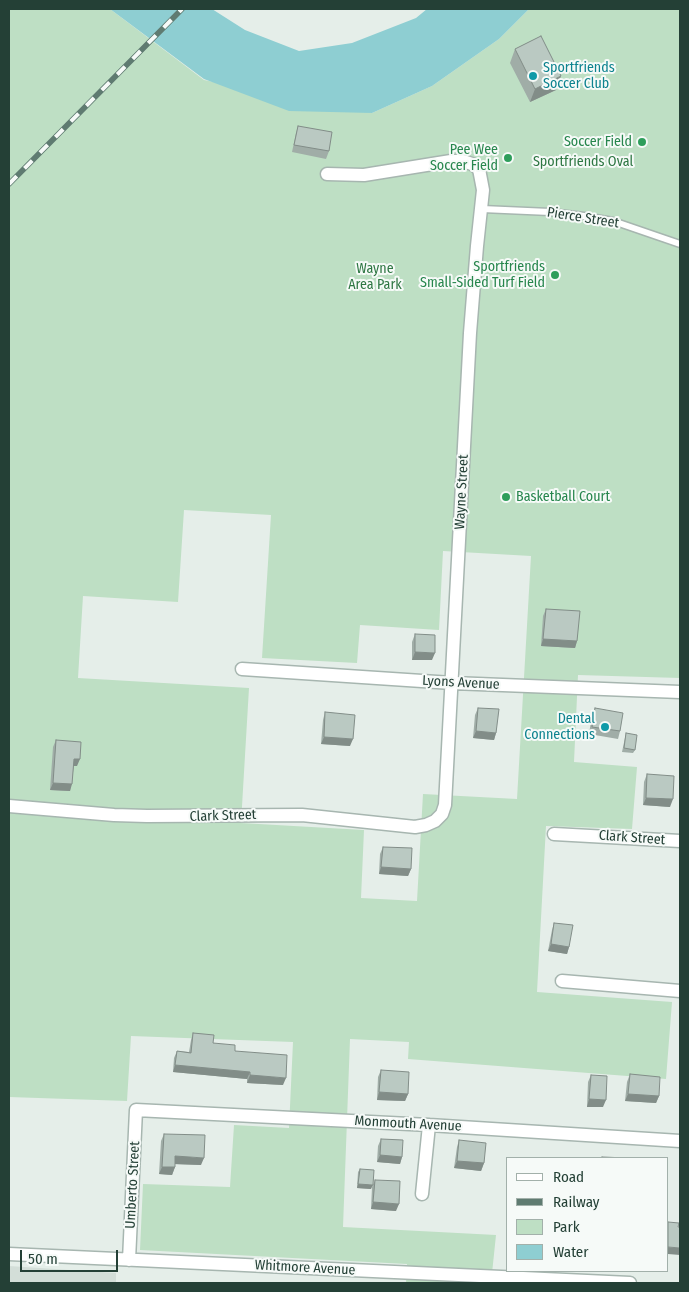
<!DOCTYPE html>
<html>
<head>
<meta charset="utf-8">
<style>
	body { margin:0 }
	#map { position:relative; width:689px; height:1292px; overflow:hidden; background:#e5eee9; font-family:"Fira Sans Condensed",sans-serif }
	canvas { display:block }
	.frame { position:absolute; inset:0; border:10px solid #244036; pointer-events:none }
	.legend { position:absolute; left:506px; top:1157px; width:162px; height:115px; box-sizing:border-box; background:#f6faf8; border:1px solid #a2b0aa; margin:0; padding:6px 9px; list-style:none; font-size:15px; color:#244036 }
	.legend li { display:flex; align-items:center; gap:10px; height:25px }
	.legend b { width:25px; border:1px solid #a2b0aa }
	.scale { position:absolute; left:20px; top:1250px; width:98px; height:22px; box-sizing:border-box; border:2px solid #244036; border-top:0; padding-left:6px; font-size:15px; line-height:18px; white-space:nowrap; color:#244036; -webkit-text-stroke:4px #f6faf8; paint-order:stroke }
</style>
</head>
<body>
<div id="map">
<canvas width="689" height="1292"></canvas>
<div class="frame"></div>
<ul class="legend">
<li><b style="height:6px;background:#fff"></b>Road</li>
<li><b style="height:6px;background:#5f7b71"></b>Railway</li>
<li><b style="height:14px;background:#bedfc4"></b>Park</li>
<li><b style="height:14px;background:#8eced2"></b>Water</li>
</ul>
<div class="scale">50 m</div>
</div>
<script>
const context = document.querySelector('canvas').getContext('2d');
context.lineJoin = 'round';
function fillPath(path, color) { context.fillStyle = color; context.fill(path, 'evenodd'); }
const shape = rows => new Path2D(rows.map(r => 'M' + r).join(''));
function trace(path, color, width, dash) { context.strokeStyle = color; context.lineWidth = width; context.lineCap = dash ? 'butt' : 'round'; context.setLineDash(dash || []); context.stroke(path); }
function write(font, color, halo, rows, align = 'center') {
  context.font = font + ' "Fira Sans Condensed",sans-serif'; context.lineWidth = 4; context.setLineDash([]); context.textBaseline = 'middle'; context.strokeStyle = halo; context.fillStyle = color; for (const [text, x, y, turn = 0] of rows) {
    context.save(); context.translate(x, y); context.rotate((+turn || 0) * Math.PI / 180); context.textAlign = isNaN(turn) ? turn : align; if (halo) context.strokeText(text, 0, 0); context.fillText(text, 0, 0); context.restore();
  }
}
fillPath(shape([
	[9,1266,116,1273,116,1283,9,1283]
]), '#d3ded8');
fillPath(shape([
	[9,9,110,9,204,80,372,113,432,86,499,39,529,9,680,9,680,678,578,675,574,762,637,767,632,829,546,826,537,992,672,1002,666,1079,408,1059,409,1042,350,1039,343,1227,496,1235,491,1283,406,1283,407,1264,140,1250,143,1184,230,1187,234,1125,289,1128,293,1042,131,1036,127,1101,9,1097],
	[184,510,271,515,262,658,357,663,360,625,439,630,443,551,531,556,517,799,423,794,417,901,361,898,364,830,241,823,249,688,78,678,83,596,178,602]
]), '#bedfc4');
fillPath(shape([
	[110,9,212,9,245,30,299,51,352,43,416,18,427,9,529,9,499,39,432,86,372,113,289,111,204,79]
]), '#8eced2');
const service = shape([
	[482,209,550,212,584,216,613,221,680,244]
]);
const minor = shape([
	[242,669,452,683,680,692],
	[9,806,114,815,147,816,302,815,415,827,426,825,435,821,442,814,445,805,470,333,477,246,483,190,479,169,472,164,463,161,451,161,364,175,327,174],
	[554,834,680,841],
	[562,981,680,991],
	[422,1194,429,1125],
	[9,1254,630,1283],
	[129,1260,136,1110,429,1125,680,1141]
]);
trace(service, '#a7b6b0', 9);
trace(minor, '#a7b6b0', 15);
trace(service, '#fff', 6);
trace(minor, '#fff', 12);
const rail = shape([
	[9,184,182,9]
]);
trace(rail, '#5f7b71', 5.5);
trace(rail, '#f6faf8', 4, [11]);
fillPath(shape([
	[515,49,556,90,530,102,510,63],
	[298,126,329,151,326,159,292,152,296,133],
	[546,609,577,641,575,648,541,646,543,616],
	[415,634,432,660,412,660,412,642],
	[478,708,496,733,494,740,473,738,475,715],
	[595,708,620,731,618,739,589,734,592,715],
	[325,712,350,746,321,744,323,720],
	[626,733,635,750,633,753,622,752],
	[56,740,77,766,74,766,70,791,50,790,53,747],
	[647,774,670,807,643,805,644,782],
	[383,847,411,869,408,876,379,874,380,854],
	[554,923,569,947,567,954,548,951,552,930],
	[193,1033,213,1043,235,1051,283,1085,247,1083,247,1079,173,1072,174,1058,177,1051,189,1052,191,1040],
	[381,1070,408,1094,405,1101,377,1100,378,1077],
	[630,1074,659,1096,656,1103,625,1101,627,1082],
	[591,1075,603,1107,587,1107,588,1082],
	[164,1134,201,1165,175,1164,175,1167,172,1175,159,1174,161,1141],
	[381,1139,402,1157,400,1164,377,1162,378,1146],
	[459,1140,484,1163,481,1171,454,1168,457,1147],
	[360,1169,371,1189,357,1188,358,1172],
	[375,1180,396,1211,371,1209,372,1187]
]), '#a0ada7');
fillPath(shape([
	[561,76,556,90,530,102,535,89],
	[543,639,577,641,575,648,541,646],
	[415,652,435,653,432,660,412,660],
	[476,731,496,733,494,740,473,738],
	[324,737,353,739,350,746,321,744],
	[74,759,80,759,77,766,72,766],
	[53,783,72,784,70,791,50,790],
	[646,798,673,799,670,807,643,805],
	[381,867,411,869,408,876,379,874],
	[551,944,569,947,567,954,548,951],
	[175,1065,250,1072,247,1079,173,1072],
	[250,1075,286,1078,283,1085,247,1083],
	[379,1092,408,1094,405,1101,377,1100],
	[628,1094,659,1096,656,1103,625,1101],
	[589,1099,606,1100,603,1107,587,1107],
	[380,1155,402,1157,400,1164,377,1162],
	[175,1156,204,1158,201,1165,173,1164],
	[457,1161,484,1163,481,1171,454,1168],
	[162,1167,175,1167,172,1175,159,1174],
	[358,1184,373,1185,371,1189,357,1188],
	[373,1202,399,1204,396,1211,371,1209],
	[668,1247,680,1248,680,1255,668,1254]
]), '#828d88');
const building = shape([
	[541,36,561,76,535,89,515,49,541,36],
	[298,126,332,132,329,151,294,145,298,126],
	[546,609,580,611,577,641,543,639,546,609],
	[415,634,435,635,435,653,415,652,415,634],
	[478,708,499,709,496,733,476,731,478,708],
	[595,708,623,713,620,731,592,727,595,708],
	[325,712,355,715,353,739,324,737,325,712],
	[626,733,637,735,635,750,624,748,626,733],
	[56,740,81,742,80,759,74,759,72,784,53,783,56,740],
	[647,774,674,776,673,799,646,798,647,774],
	[383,847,412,848,411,869,381,867,383,847],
	[554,923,573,925,569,947,551,944,554,923],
	[193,1033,214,1035,213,1043,235,1045,235,1051,287,1055,286,1078,250,1075,250,1072,175,1065,177,1051,191,1053,193,1033],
	[381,1070,409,1072,408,1094,379,1092,381,1070],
	[630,1074,660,1077,659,1096,628,1094,630,1074],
	[591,1075,607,1076,606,1100,589,1099,591,1075],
	[164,1134,205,1135,204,1158,175,1156,175,1167,162,1167,164,1134],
	[381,1139,403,1140,402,1157,380,1155,381,1139],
	[459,1140,486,1143,484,1163,457,1161,459,1140],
	[602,1157,627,1158,602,1158,602,1157],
	[360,1169,374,1170,373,1185,358,1184,360,1169],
	[375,1180,400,1181,399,1204,373,1202,375,1180],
	[668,1222,679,1223,678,1227,680,1227,680,1248,668,1247,668,1222]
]);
fillPath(building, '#bac9c2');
trace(building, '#828d88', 1);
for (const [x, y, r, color] of [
	[533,76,5,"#0f9aa8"],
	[642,142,5,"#2e9e5b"],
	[508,158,5,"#2e9e5b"],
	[555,275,5,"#2e9e5b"],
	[506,497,5,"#2e9e5b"],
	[605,727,5,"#0f9aa8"]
]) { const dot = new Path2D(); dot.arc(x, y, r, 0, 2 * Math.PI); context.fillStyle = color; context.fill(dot); trace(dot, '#f6faf8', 2); }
write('14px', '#0d838f', '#f6faf8', [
	["Sportfriends",543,68],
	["Soccer Club",543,84],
	["Dental",595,719,"right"],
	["Connections",595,735,"right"]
], 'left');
write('14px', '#27864d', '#f6faf8', [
	["Soccer Field",632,142],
	["Pee Wee",498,150],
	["Soccer Field",498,166],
	["Sportfriends",545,267],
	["Small-Sided Turf Field",545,283],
	["Basketball Court",516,497,"left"]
], 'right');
write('14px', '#2e7743', '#f6faf8', [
	["Sportfriends Oval",583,162],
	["Wayne",375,269],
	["Area Park",375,285]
]);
write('14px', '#244036', '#f6faf8', [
	["Pierce Street",583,218,9],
	["Wayne Street",462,492,-87],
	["Lyons Avenue",461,683,3],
	["Clark Street",223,816,-2],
	["Clark Street",632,838,4],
	["Monmouth Avenue",408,1124,3],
	["Umberto Street",133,1185,-87],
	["Whitmore Avenue",305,1268,3]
]);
</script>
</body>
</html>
